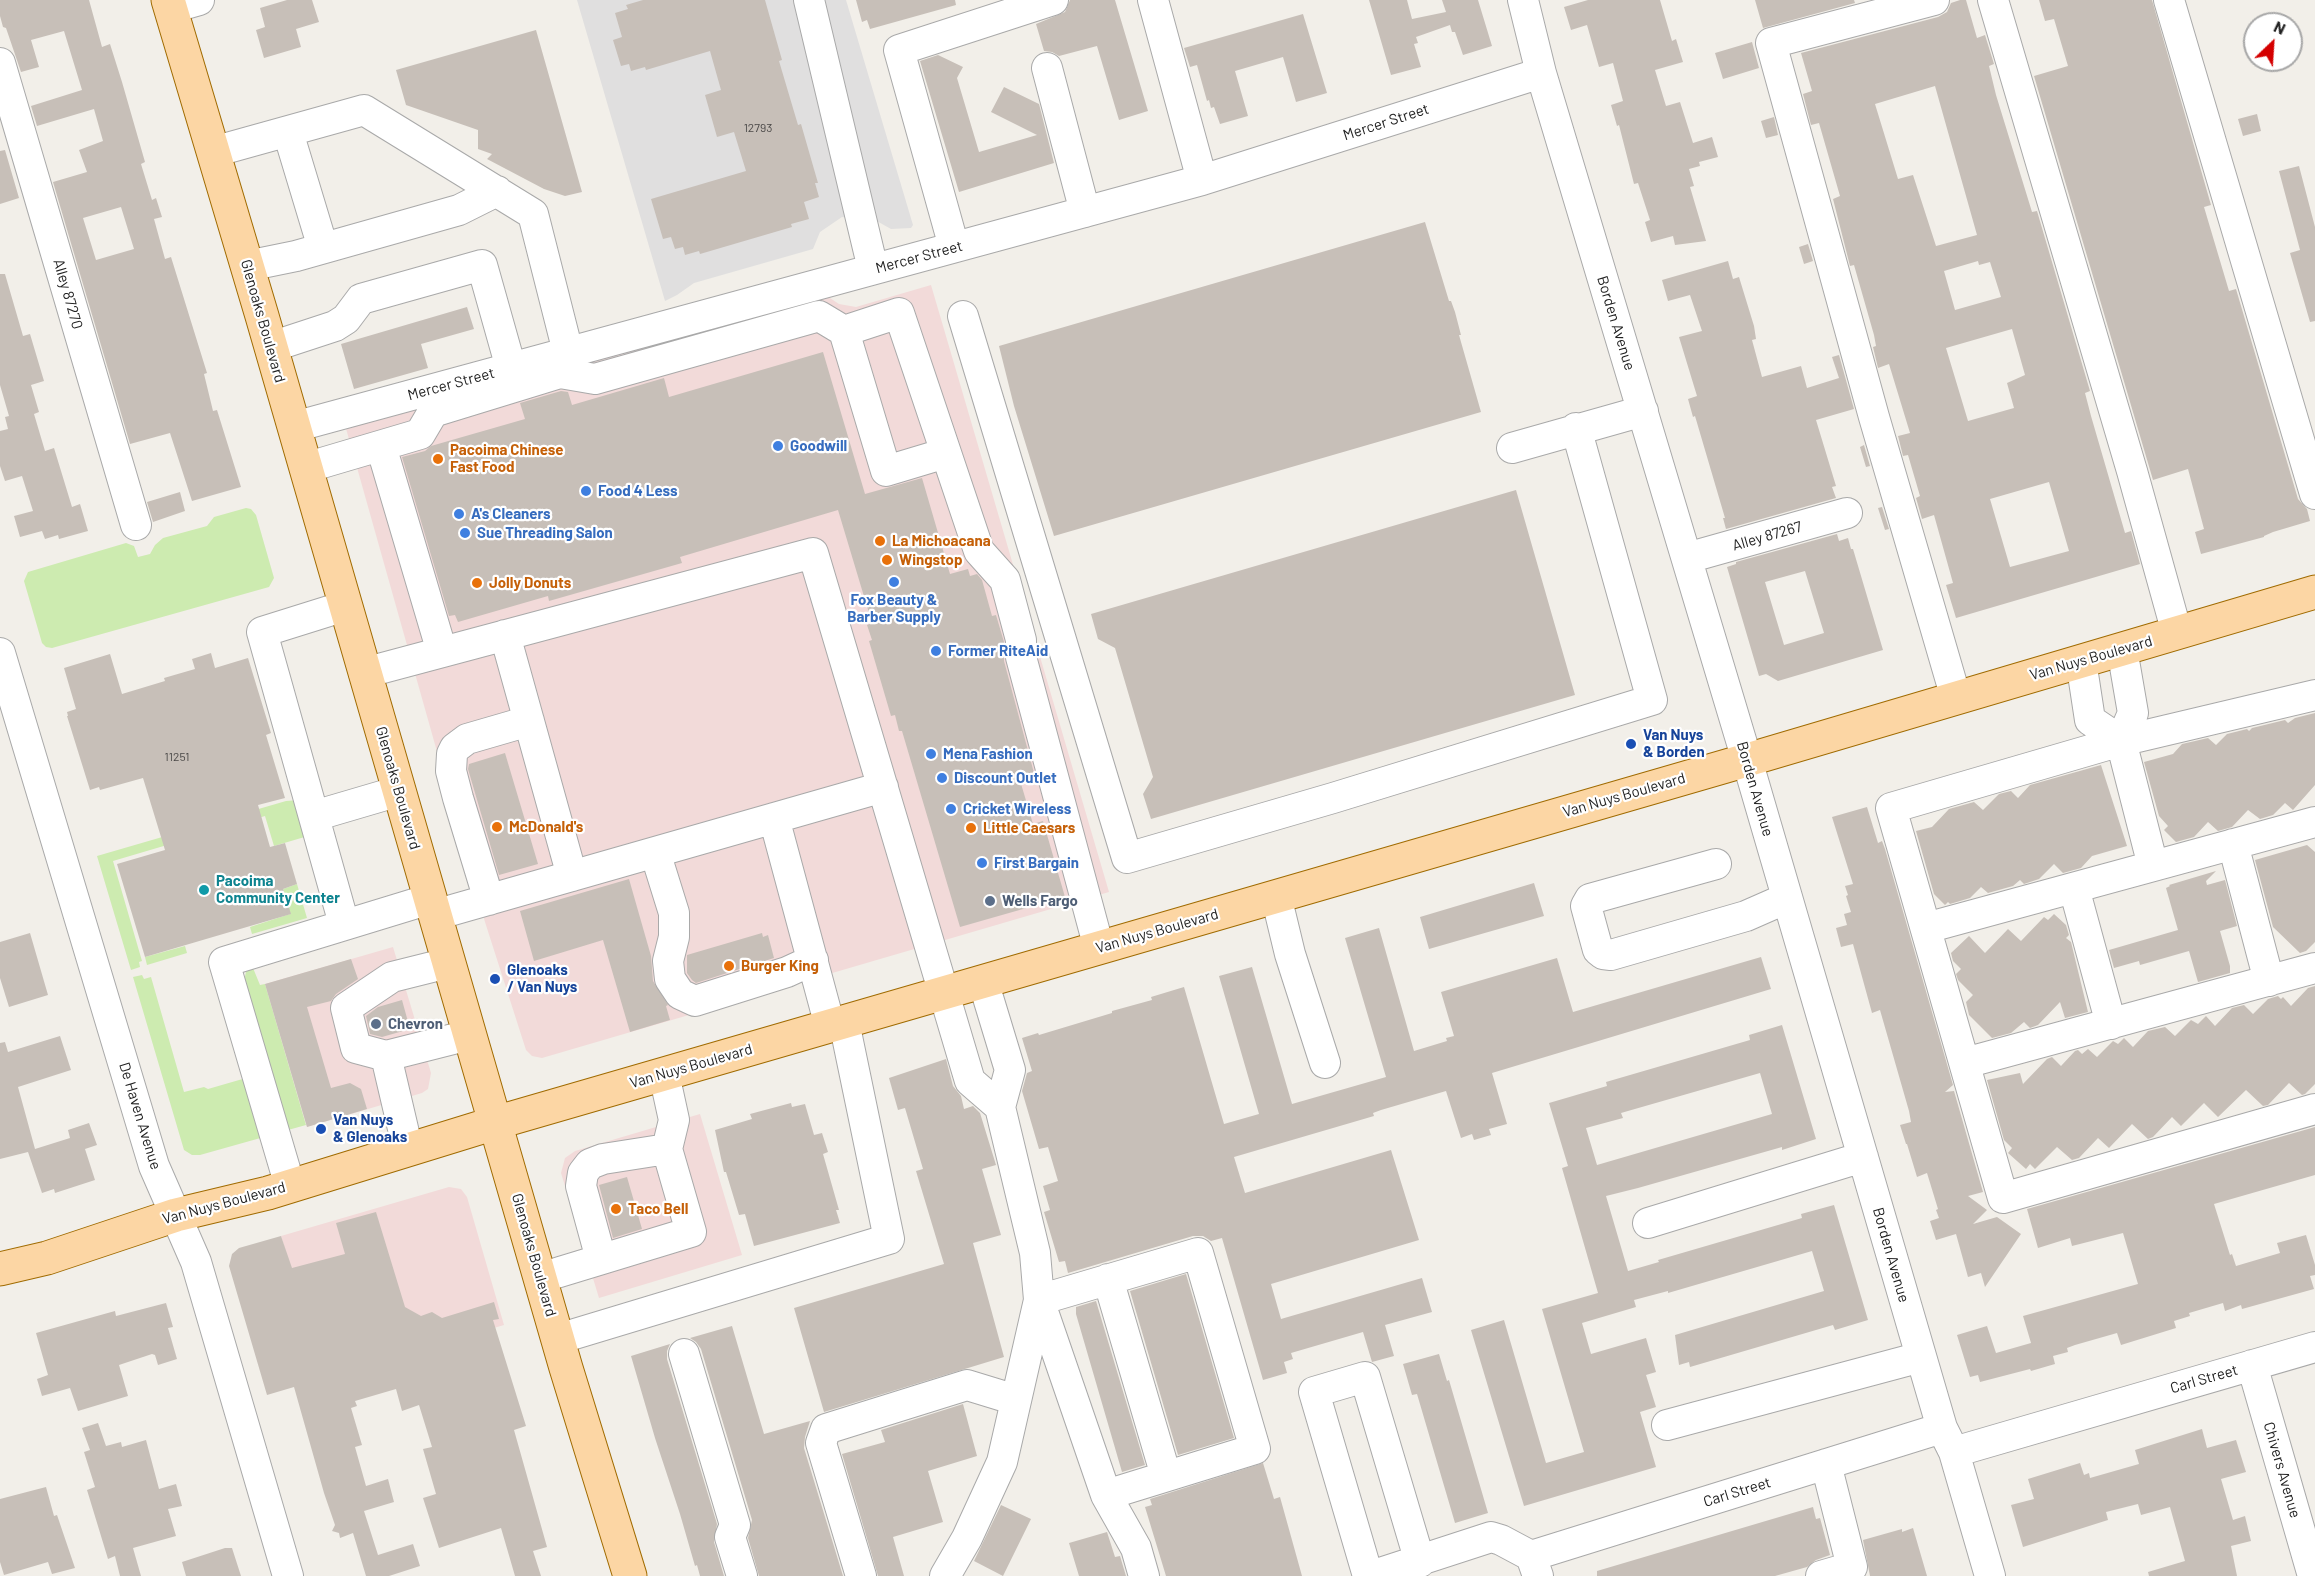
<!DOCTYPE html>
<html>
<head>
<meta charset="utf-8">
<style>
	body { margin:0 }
	#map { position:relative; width:2315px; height:1576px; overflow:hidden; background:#f2efe9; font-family:Barlow,sans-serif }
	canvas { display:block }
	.north { position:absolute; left:2243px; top:12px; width:60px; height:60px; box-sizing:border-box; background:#fff; border:2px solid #a7a7a7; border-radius:50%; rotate:25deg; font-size:16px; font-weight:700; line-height:24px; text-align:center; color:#222 }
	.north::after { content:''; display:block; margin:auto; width:21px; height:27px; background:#d40000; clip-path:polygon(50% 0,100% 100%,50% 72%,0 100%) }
</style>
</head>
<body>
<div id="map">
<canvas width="2315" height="1576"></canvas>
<div class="north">N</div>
</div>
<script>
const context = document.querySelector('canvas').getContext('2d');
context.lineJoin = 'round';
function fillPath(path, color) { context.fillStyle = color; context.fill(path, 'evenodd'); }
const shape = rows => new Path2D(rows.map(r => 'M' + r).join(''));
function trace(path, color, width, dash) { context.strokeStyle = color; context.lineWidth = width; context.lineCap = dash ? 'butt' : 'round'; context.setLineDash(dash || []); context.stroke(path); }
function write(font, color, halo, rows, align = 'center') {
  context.font = font + ' Barlow,sans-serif'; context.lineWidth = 4.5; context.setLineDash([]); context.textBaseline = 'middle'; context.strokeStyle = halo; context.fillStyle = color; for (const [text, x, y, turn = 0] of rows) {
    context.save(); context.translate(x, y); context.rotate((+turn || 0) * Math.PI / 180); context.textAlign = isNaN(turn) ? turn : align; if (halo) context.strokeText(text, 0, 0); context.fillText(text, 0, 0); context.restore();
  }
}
fillPath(shape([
	[577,0,846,0,913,225,911,228,891,229,875,220,842,217,820,232,813,249,694,283,677,295,665,301]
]), '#e0dfdf');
fillPath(shape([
	[931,285,1109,892,542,1058,532,1056,526,1050,485,922,345,425,824,294,839,304,856,307],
	[393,947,431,1073,428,1089,422,1093,307,1127,265,984],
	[700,1114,742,1255,599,1298,561,1173,565,1158,575,1151],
	[449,1187,461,1189,467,1197,504,1325,324,1378,281,1236]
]), '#f2dad9');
fillPath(shape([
	[246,508,251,509,256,515,274,578,269,587,52,648,46,647,42,643,24,581,28,572,126,543,134,546,138,557,150,554,155,545,163,538,207,526,214,517],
	[299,800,308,836,274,846,265,816,113,861,142,961,139,962,140,967,131,970,97,856,286,801],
	[297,884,307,918,252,934,250,927,290,914,283,889],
	[185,946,187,953,147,965,145,957],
	[253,968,260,985,265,984,306,1125,288,1130,244,981,246,972,248,969],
	[142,975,144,979,151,977,184,1092,204,1087,208,1089,246,1078,264,1137,200,1155,192,1155,184,1150,133,977]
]), '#cdebb0');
fillPath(shape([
	[0,0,89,0,102,47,110,44,122,82,145,162,141,164,152,200,156,198,162,217,154,219,165,259,171,257,207,373,204,374,213,411,217,410,241,487,192,501,170,433,130,444,53,182,87,172,79,150,103,141,94,109,37,126,31,106,82,90,64,31,31,40,39,67,21,72,6,28,3,27,0,16],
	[121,207,134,249,96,260,83,218],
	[287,0,312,0,319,22,296,29,301,47,264,58,256,30,265,27,260,8],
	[643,0,765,0,782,60,779,61,798,125,801,124,818,183,815,183,819,197,804,202,809,219,791,224,792,227,700,254,699,251,685,255,683,247,675,249,671,237,663,239,651,199,746,171,734,132,717,137,705,95,721,90,710,51,646,70,645,67,631,71,629,64,621,66,613,40,622,37,615,13,628,9,626,5],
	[856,0,955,0,956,5,870,29,867,20,862,22],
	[1070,0,1115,0,1148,111,1119,120,1097,46,1059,56,1052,52,1044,51,1036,24,1065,12],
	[1369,0,1407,0,1412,19,1446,12,1442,0,1478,0,1492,46,1463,55,1455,32,1452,32,1450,25,1416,37,1418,43,1414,44,1421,67,1391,75],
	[1588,0,1660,0,1672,41,1676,39,1683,62,1655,70,1666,106,1680,102,1693,143,1712,137,1718,157,1699,162,1700,166,1689,169,1694,186,1690,187,1706,241,1675,245,1673,236,1651,242,1645,222,1650,220,1638,183,1634,184,1619,125,1617,126,1611,105,1623,101,1613,63,1599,67,1587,25,1571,30,1564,7],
	[1755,0,1854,0,1855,3,1763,28],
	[1960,0,1966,0,1977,38,1985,35,1994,64,1989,66,1996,95,2032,212,2037,211,2090,391,2085,393,2091,416,2125,533,2131,531,2140,564,1956,618,1946,585,1953,583,1934,515,1922,519,1916,498,1920,496,1908,455,1903,456,1898,436,1910,433,1889,364,1878,368,1873,347,1876,346,1874,335,1854,265,1850,266,1833,199,1840,196,1819,123,1811,125,1803,94,1812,91,1801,53,1938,17,1947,12,1951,3],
	[1935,86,1977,235,1936,246,1913,175,1898,179,1875,104],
	[1978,261,1979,265,1990,262,2001,297,1955,310,1944,271],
	[2012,329,2025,375,2007,383,2014,408,1968,421,1946,348],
	[2049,482,2069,551,2010,567,1990,499],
	[2039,0,2152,0,2211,205,2204,207,2229,291,2236,289,2298,499,2307,509,2310,521,2273,532,2264,536,2264,537,2201,554,2195,532,2204,529,2188,469,2153,480,2034,76,2068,66,2054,19,2045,21],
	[1303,14,1327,93,1296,102,1283,57,1235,71,1248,116,1220,124,1214,107,1211,108,1209,100,1207,101,1197,65,1190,67,1184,48],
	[536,30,582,192,565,196,544,189,487,159,492,154,478,149,478,130,406,105,396,70],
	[1752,42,1759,68,1723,79,1715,53],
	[938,55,963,67,957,78,979,152,1037,135,991,112,1004,87,1039,104,1054,163,959,192,920,61],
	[2257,114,2261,131,2243,136,2238,119],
	[1774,117,1778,135,1766,138,1761,121],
	[5,150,19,198,0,204,0,151],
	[2299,166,2315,227,2315,321,2310,322,2290,253,2300,250,2279,171],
	[1425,222,1449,301,1451,301,1455,312,1461,335,1459,335,1481,412,1054,536,1014,406,999,346],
	[1808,244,1813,261,1804,264,1799,247],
	[1728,261,1733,279,1739,277,1754,326,1756,339,1752,340,1762,377,1801,366,1807,388,1839,378,1832,357,1839,355,1854,409,1816,420,1836,486,1832,487,1836,498,1726,529,1723,518,1725,518,1695,416,1693,417,1688,399,1697,396,1679,337,1702,331,1690,295,1668,301,1662,280],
	[0,274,5,274,23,336,30,334,44,381,31,385,39,412,34,414,45,451,54,448,72,507,80,504,88,531,59,539,58,535,45,539,42,531,20,537,14,516,33,511,22,476,5,481,0,466,0,431,8,429,5,417,9,416,0,385],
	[467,307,474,329,421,344,428,368,354,389,341,344],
	[823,352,865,494,922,478,950,574,968,569,970,576,977,574,982,580,992,616,996,615,1004,642,1004,661,1034,773,1019,777,1033,824,1043,821,1065,897,960,927,902,731,899,731,895,715,891,716,869,641,872,640,867,625,872,623,838,510,680,557,682,563,549,601,548,596,458,622,455,615,449,616,402,457,425,451,431,446,525,419,520,403,561,391,568,392,572,405,664,378,669,397],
	[1864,445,1870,466,1866,467,1860,447],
	[1516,490,1575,695,1151,819,1143,794,1153,777,1115,648,1098,639,1091,614],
	[180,492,185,511,153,522,147,502],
	[1882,507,1889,529,1885,530,1878,508],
	[1837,534,1839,541,1848,538,1851,549,1853,549,1883,650,1778,681,1766,674,1759,676,1727,567,1736,564,1736,562],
	[1805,571,1824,633,1784,645,1765,582],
	[211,653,215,668,248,658,271,733,266,735,285,798,258,805,270,847,285,843,297,884,283,889,291,914,145,957,117,864,165,850,143,778,100,790,99,787,90,790,67,716,68,716,67,712,76,709,64,668,110,654,122,694,165,681,164,678,195,669,192,659],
	[2315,713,2315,785,2293,810,2285,803,2273,815,2260,819,2248,810,2232,827,2218,831,2208,822,2194,837,2176,842,2164,830,2168,826,2159,816,2144,762,2173,754,2182,744,2208,738,2216,745,2227,734,2247,729,2249,731,2252,728,2285,720,2288,723,2295,718],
	[505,753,538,864,499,875,468,769,469,764],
	[2101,765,2127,846,2092,856,2081,868,2063,873,2054,864,2039,879,2024,884,2020,880,2013,886,1988,893,1981,887,1970,898,1950,904,1948,902,1945,905,1934,894,1916,831,1932,827,1949,809,1974,802,1983,810,1999,794,2011,791,2018,798,2030,785],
	[1867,807,1878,843,1882,841,1885,849,1953,1085,1945,1092,1954,1091,1983,1192,1968,1196,1987,1210,1973,1224,1997,1217,2021,1234,1985,1287,1981,1273,1968,1277,1956,1234,1936,1240,1930,1221,1939,1218,1936,1210,1938,1209,1927,1173,1917,1177,1907,1144,1906,1144,1900,1125,1911,1122,1909,1111,1880,1010,1872,1013,1853,944,1841,947,1836,928,1847,925,1844,914,1851,912,1846,896,1848,895,1845,886,1853,884,1832,817],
	[2307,845,2315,852,2315,942,2306,951,2300,953,2273,927,2255,860],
	[2216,871,2206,881,2207,885,2225,880,2237,926,2220,931,2230,966,2230,973,2198,982,2189,951,2140,965,2139,961,2114,968,2109,950,2178,930,2166,888,2170,886,2169,885],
	[629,879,651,956,653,981,668,1005,666,1006,670,1020,630,1032,603,940,534,961,520,911],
	[1534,883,1544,916,1429,949,1420,917],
	[2054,914,2066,925,2069,935,2066,938,2071,942,2088,1012,2065,1018,2060,1002,2038,1025,2030,1028,2024,1022,2011,1033,1992,1038,1969,1015,1966,1002,1973,995,1958,980,1956,974,1961,969,1953,961,1951,953,1969,936,1985,953,2008,929,2021,941,2044,917,2048,920],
	[1379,928,1414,1051,1447,1041,1446,1038,1454,1036,1441,992,1557,958,1573,1012,1761,957,1771,989,1492,1073,1507,1124,1489,1129,1491,1135,1474,1140,1472,1134,1461,1138,1446,1091,1381,1110,1373,1113,1374,1116,1234,1157,1245,1193,1391,1150,1419,1240,1271,1284,1281,1319,1422,1278,1432,1312,1385,1325,1394,1356,1372,1362,1363,1332,1291,1353,1293,1359,1284,1362,1287,1373,1263,1380,1222,1238,1211,1241,1203,1236,1193,1236,1068,1273,1065,1261,1059,1262,1044,1212,1050,1210,1043,1186,1058,1181,1048,1147,1039,1149,1022,1091,1027,1073,1032,1071,1022,1038,1038,1033,1039,1035,1112,1013,1112,1011,1152,1000,1151,997,1184,987,1224,1124,1259,1114,1219,976,1252,967,1292,1104,1386,1077,1345,938],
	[30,933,48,995,9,1007,0,978,0,942],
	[762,933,763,937,768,935,774,958,696,983,692,980,687,973,687,955],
	[351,959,358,979,336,994,331,1001,307,1007,331,1088,350,1083,361,1089,367,1109,307,1127,265,984],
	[2315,986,2315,1084,2305,1094,2302,1095,2289,1083,2268,1105,2263,1106,2246,1090,2218,1117,2204,1103,2181,1126,2172,1117,2153,1137,2148,1139,2132,1124,2109,1148,2098,1138,2079,1158,2072,1160,2057,1147,2035,1169,2030,1164,2026,1169,2008,1153,2012,1148,2004,1140,1987,1080,2020,1073,2023,1084,2047,1059,2052,1057,2061,1066,2075,1051,2078,1050,2082,1054,2088,1049,2097,1057,2113,1041,2118,1044,2124,1038,2133,1047,2148,1031,2165,1027,2175,1036,2191,1020,2198,1024,2206,1016,2215,1026,2232,1008,2244,1005,2253,1014,2268,999,2278,996,2281,999,2283,997,2291,1006,2308,988],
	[402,1000,410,1029,382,1037,370,1034,366,1016,378,1007],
	[1782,1025,1816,1139,1782,1150,1782,1147,1638,1188,1606,1196,1628,1271,1659,1262,1658,1260,1802,1218,1801,1214,1834,1205,1868,1320,1835,1330,1833,1325,1690,1367,1689,1362,1679,1365,1675,1335,1824,1291,1812,1251,1668,1293,1668,1291,1634,1300,1636,1307,1582,1323,1591,1354,1646,1338,1656,1372,1646,1375,1656,1407,1640,1412,1656,1467,1524,1506,1471,1330,1504,1320,1546,1463,1584,1452,1542,1309,1598,1293,1562,1168,1568,1166,1549,1103,1607,1086,1606,1082,1750,1040,1749,1035],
	[1760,1073,1772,1114,1597,1165,1586,1128,1623,1118,1621,1113],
	[60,1036,71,1070,18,1087,35,1149,70,1138,68,1130,89,1123,97,1145,85,1149,95,1180,55,1193,54,1189,42,1193,28,1152,0,1159,0,1043,5,1042,8,1052],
	[946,1059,953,1086,961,1096,964,1109,973,1106,980,1113,996,1165,982,1169,1001,1235,973,1243,1004,1357,824,1412,794,1308,944,1264,916,1171,923,1169,905,1108,898,1110,889,1078],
	[791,1103,792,1107,805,1104,814,1135,822,1133,828,1152,823,1154,839,1210,836,1210,840,1223,754,1246,745,1214,739,1215,726,1172,724,1172,715,1130,752,1119,750,1114],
	[2315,1127,2315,1175,2214,1204,2230,1255,2232,1254,2236,1266,2280,1253,2277,1243,2306,1235,2315,1265,2315,1275,2310,1276,2314,1289,2242,1309,2241,1305,2225,1311,2223,1303,2189,1313,2190,1316,2174,1321,2176,1328,2121,1345,2117,1333,2075,1345,2067,1348,2068,1352,2053,1356,2055,1364,2031,1371,2030,1369,1980,1382,1978,1375,1970,1377,1957,1335,1987,1326,1996,1353,2031,1343,2023,1316,2138,1284,2123,1233,2072,1246,2070,1238,2038,1248,2027,1209],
	[627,1177,642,1229,613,1238,599,1185],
	[376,1212,405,1307,421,1316,432,1312,442,1318,494,1302,499,1319,493,1320,526,1426,514,1430,547,1547,533,1551,541,1576,515,1576,501,1528,439,1548,423,1498,436,1494,423,1449,432,1447,419,1405,402,1411,396,1389,355,1401,357,1406,351,1408,362,1445,355,1447,366,1486,388,1479,394,1502,364,1511,378,1555,413,1544,420,1566,389,1576,366,1576,353,1533,340,1538,339,1533,332,1531,335,1525,324,1493,294,1387,267,1395,229,1266,232,1254,239,1248,281,1236,292,1268,345,1254,336,1223],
	[1186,1274,1234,1438,1178,1455,1130,1291],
	[1096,1301,1145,1465,1122,1472,1076,1314,1076,1307],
	[166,1303,173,1327,168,1328,177,1359,158,1365,155,1355,152,1354,119,1365,128,1396,78,1411,70,1388,42,1396,37,1379,48,1375,36,1333,115,1311,116,1316],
	[732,1326,764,1434,810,1421,805,1437,804,1448,843,1576,759,1576,748,1538,752,1520,701,1349,696,1342,690,1338],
	[670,1344,667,1351,667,1359,717,1524,714,1542,724,1576,700,1576,697,1565,695,1566,680,1514,655,1438,631,1356],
	[1439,1354,1447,1381,1449,1380,1488,1513,1455,1523,1417,1394,1412,1395,1403,1364],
	[963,1404,977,1456,928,1471,943,1522,893,1537,904,1576,878,1576,842,1454,885,1442,881,1430],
	[98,1423,106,1446,121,1442,122,1447,146,1440,159,1489,176,1484,182,1506,168,1509,176,1536,133,1548,141,1576,120,1576,115,1556,108,1559,87,1490,95,1487,84,1452,90,1450,82,1428],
	[2202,1429,2207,1448,2236,1440,2246,1472,2221,1479,2233,1520,2245,1516,2251,1541,2231,1546,2237,1576,2149,1576,2148,1572,2185,1561,2170,1507,2141,1515,2138,1504,2106,1512,2108,1520,2023,1547,2011,1505,2034,1499,2028,1479,2080,1463,2084,1475,2089,1473,2090,1478,2139,1464,2135,1450],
	[1263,1463,1274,1499,1280,1497,1302,1576,1166,1576,1145,1507,1152,1505,1150,1499],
	[46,1487,54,1516,57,1515,75,1568,52,1574,48,1562,4,1575,0,1562,0,1499],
	[1001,1505,1031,1519,1003,1576,974,1561],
	[1813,1507,1816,1519,1820,1518,1830,1555,1816,1560,1807,1567,1775,1576,1597,1576,1597,1571],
	[1913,1528,1927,1576,1870,1576,1863,1540,1902,1529,1902,1532],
	[1107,1532,1115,1557,1120,1556,1126,1576,1079,1576,1069,1543],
	[225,1548,232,1548,241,1576,186,1576,182,1562]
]), '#c7bfb8');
const minor = shape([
	[809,0,873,269],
	[1153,0,1202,180],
	[1523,0,1541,73,1747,760,1942,1428,1954,1452,1990,1576],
	[1934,0,1771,43,1874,417,1956,698],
	[1993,0,2132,471,2177,633],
	[2169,0,2315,494],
	[171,8,199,0],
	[0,63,136,525],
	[1047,68,1085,212],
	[288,132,323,248],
	[213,152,364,110,533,214,568,352],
	[954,247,899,50,1053,0],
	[247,266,296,256,459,210,497,191],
	[963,316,1127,858,1333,798,1652,700,1576,428],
	[844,331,886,471,946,453],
	[271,347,335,326,346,319,361,299,482,265,511,368],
	[294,427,1202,180,1541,73],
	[381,446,442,652],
	[1512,448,1643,411],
	[305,468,420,434,433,412,560,373,595,379,819,316,844,331,899,313,979,551,1005,580,1021,640,1021,657,1099,948],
	[1687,558,1847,513],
	[505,635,572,876],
	[2122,649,2133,713,2121,741,2153,866],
	[0,653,154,1166,196,1262,288,1576],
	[2081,661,2090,720,2121,741],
	[364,673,813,553,970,1081,1000,1107],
	[2315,695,2121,741,1891,808,2003,1198,2315,1109],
	[314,816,399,791],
	[774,818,830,1026],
	[2233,844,2269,981],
	[655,852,674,913,674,937,668,961,670,979,680,994,695,1001,787,972,813,960],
	[1716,864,1590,899,1586,906,1598,950,1603,954,1611,955,1746,916,1787,898],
	[2074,888,2111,1024],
	[1276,896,1290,954,1325,1063],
	[489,900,458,798,451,771,452,754,455,748,467,739,529,721],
	[435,915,883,787],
	[344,924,262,632,345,606],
	[1926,928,2315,822],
	[448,963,392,977,346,1008,356,1048,386,1056,469,1035],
	[983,981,1010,1070,1000,1107,1035,1253,1039,1300,1106,1495,1136,1548,1144,1576],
	[386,1056,408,1150],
	[1965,1063,2315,968],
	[290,1186,224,962,430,899],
	[1648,1223,1863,1157],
	[601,1259,581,1186,583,1173,590,1164,603,1159,667,1149],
	[540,1278,691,1232,667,1149,674,1120,664,1074],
	[1108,1279,1166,1476],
	[1039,1300,1198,1253,1255,1449,1106,1495],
	[558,1339,889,1239,844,1022],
	[684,1354,735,1525,730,1537,742,1576],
	[2252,1365,2313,1576],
	[1667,1425,1921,1357],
	[1954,1452,2315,1347],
	[1531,1556,1942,1428],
	[861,1576,821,1443,826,1429,967,1385,1016,1400],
	[945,1576,967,1538,1002,1462,1039,1300],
	[1368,1576,1314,1392,1365,1377,1420,1562],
	[1371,1576,1491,1537,1501,1540,1531,1556,1538,1576],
	[1821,1576,1852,1567,1826,1464]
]);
const major = shape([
	[168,0,262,316,566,1368,630,1576],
	[0,1269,47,1258,176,1215,268,1193,495,1123,1747,760,2315,592]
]);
trace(minor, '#a9a9a9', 32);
trace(major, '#a06b00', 35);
trace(minor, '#fff', 30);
trace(major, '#fcd6a4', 33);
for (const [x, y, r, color] of [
	[778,446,6,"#3f7fe0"],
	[438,459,6,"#e8710a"],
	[586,491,6,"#3f7fe0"],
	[459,514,6,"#3f7fe0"],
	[465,533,6,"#3f7fe0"],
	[880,541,6,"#e8710a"],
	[887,560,6,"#e8710a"],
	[894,582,6,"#3f7fe0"],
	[477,583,6,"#e8710a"],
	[936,651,6,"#3f7fe0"],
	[1631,744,6,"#1a4fb4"],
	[931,754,6,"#3f7fe0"],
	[942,778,6,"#3f7fe0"],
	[951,809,6,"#3f7fe0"],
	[497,827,6,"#e8710a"],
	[971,828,6,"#e8710a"],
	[982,863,6,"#3f7fe0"],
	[204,890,6,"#0f9aa8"],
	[990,901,6,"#5c6f8a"],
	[729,966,6,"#e8710a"],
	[495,979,6,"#1a4fb4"],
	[376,1024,6,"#5c6f8a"],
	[321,1129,6,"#1a4fb4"],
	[616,1209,6,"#e8710a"]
]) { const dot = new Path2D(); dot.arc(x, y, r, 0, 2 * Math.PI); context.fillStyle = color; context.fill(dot); trace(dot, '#fff', 2); }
write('12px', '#4b4948', null, [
	["12793",758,128],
	["11251",177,757]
]);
write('15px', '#222', '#fff', [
	["Mercer Street",1386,122,-18],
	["Mercer Street",919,257,-15],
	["Alley 87270",68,294,74],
	["Glenoaks Boulevard",263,321,74],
	["Borden Avenue",1616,323,73],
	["Mercer Street",451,384,-15],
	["Alley 87267",1767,536,-16],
	["Van Nuys Boulevard",2091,658,-16],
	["Glenoaks Boulevard",398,788,74],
	["Borden Avenue",1755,789,74],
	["Van Nuys Boulevard",1624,795,-16],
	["Van Nuys Boulevard",1157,931,-16],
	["Van Nuys Boulevard",691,1066,-16],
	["De Haven Avenue",140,1116,73],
	["Van Nuys Boulevard",224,1203,-15],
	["Glenoaks Boulevard",534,1255,74],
	["Borden Avenue",1891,1255,74],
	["Carl Street",2204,1379,-16],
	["Chivers Avenue",2282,1470,74],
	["Carl Street",1737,1492,-17]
]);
write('bold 15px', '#366cbe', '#fff', [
	["Goodwill",790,446],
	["Food 4 Less",598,491],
	["A's Cleaners",471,514],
	["Sue Threading Salon",477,533],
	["Fox Beauty &",894,600,"center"],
	["Barber Supply",894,617,"center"],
	["Former RiteAid",948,651],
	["Mena Fashion",943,754],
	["Discount Outlet",954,778],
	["Cricket Wireless",963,809],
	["First Bargain",994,863]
], 'left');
write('bold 15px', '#c56008', '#fff', [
	["Pacoima Chinese",450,450],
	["Fast Food",450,467],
	["La Michoacana",892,541],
	["Wingstop",899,560],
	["Jolly Donuts",489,583],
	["McDonald's",509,827],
	["Little Caesars",983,828],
	["Burger King",741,966],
	["Taco Bell",628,1209]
], 'left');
write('bold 15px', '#164399', '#fff', [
	["Van Nuys",1643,735],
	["& Borden",1643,752],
	["Glenoaks",507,970],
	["/ Van Nuys",507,987],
	["Van Nuys",333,1120],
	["& Glenoaks",333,1137]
], 'left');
write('bold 15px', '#0d838f', '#fff', [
	["Pacoima",216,881],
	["Community Center",216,898]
], 'left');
write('bold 15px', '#4e5e75', '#fff', [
	["Wells Fargo",1002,901],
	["Chevron",388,1024]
], 'left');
</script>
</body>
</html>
